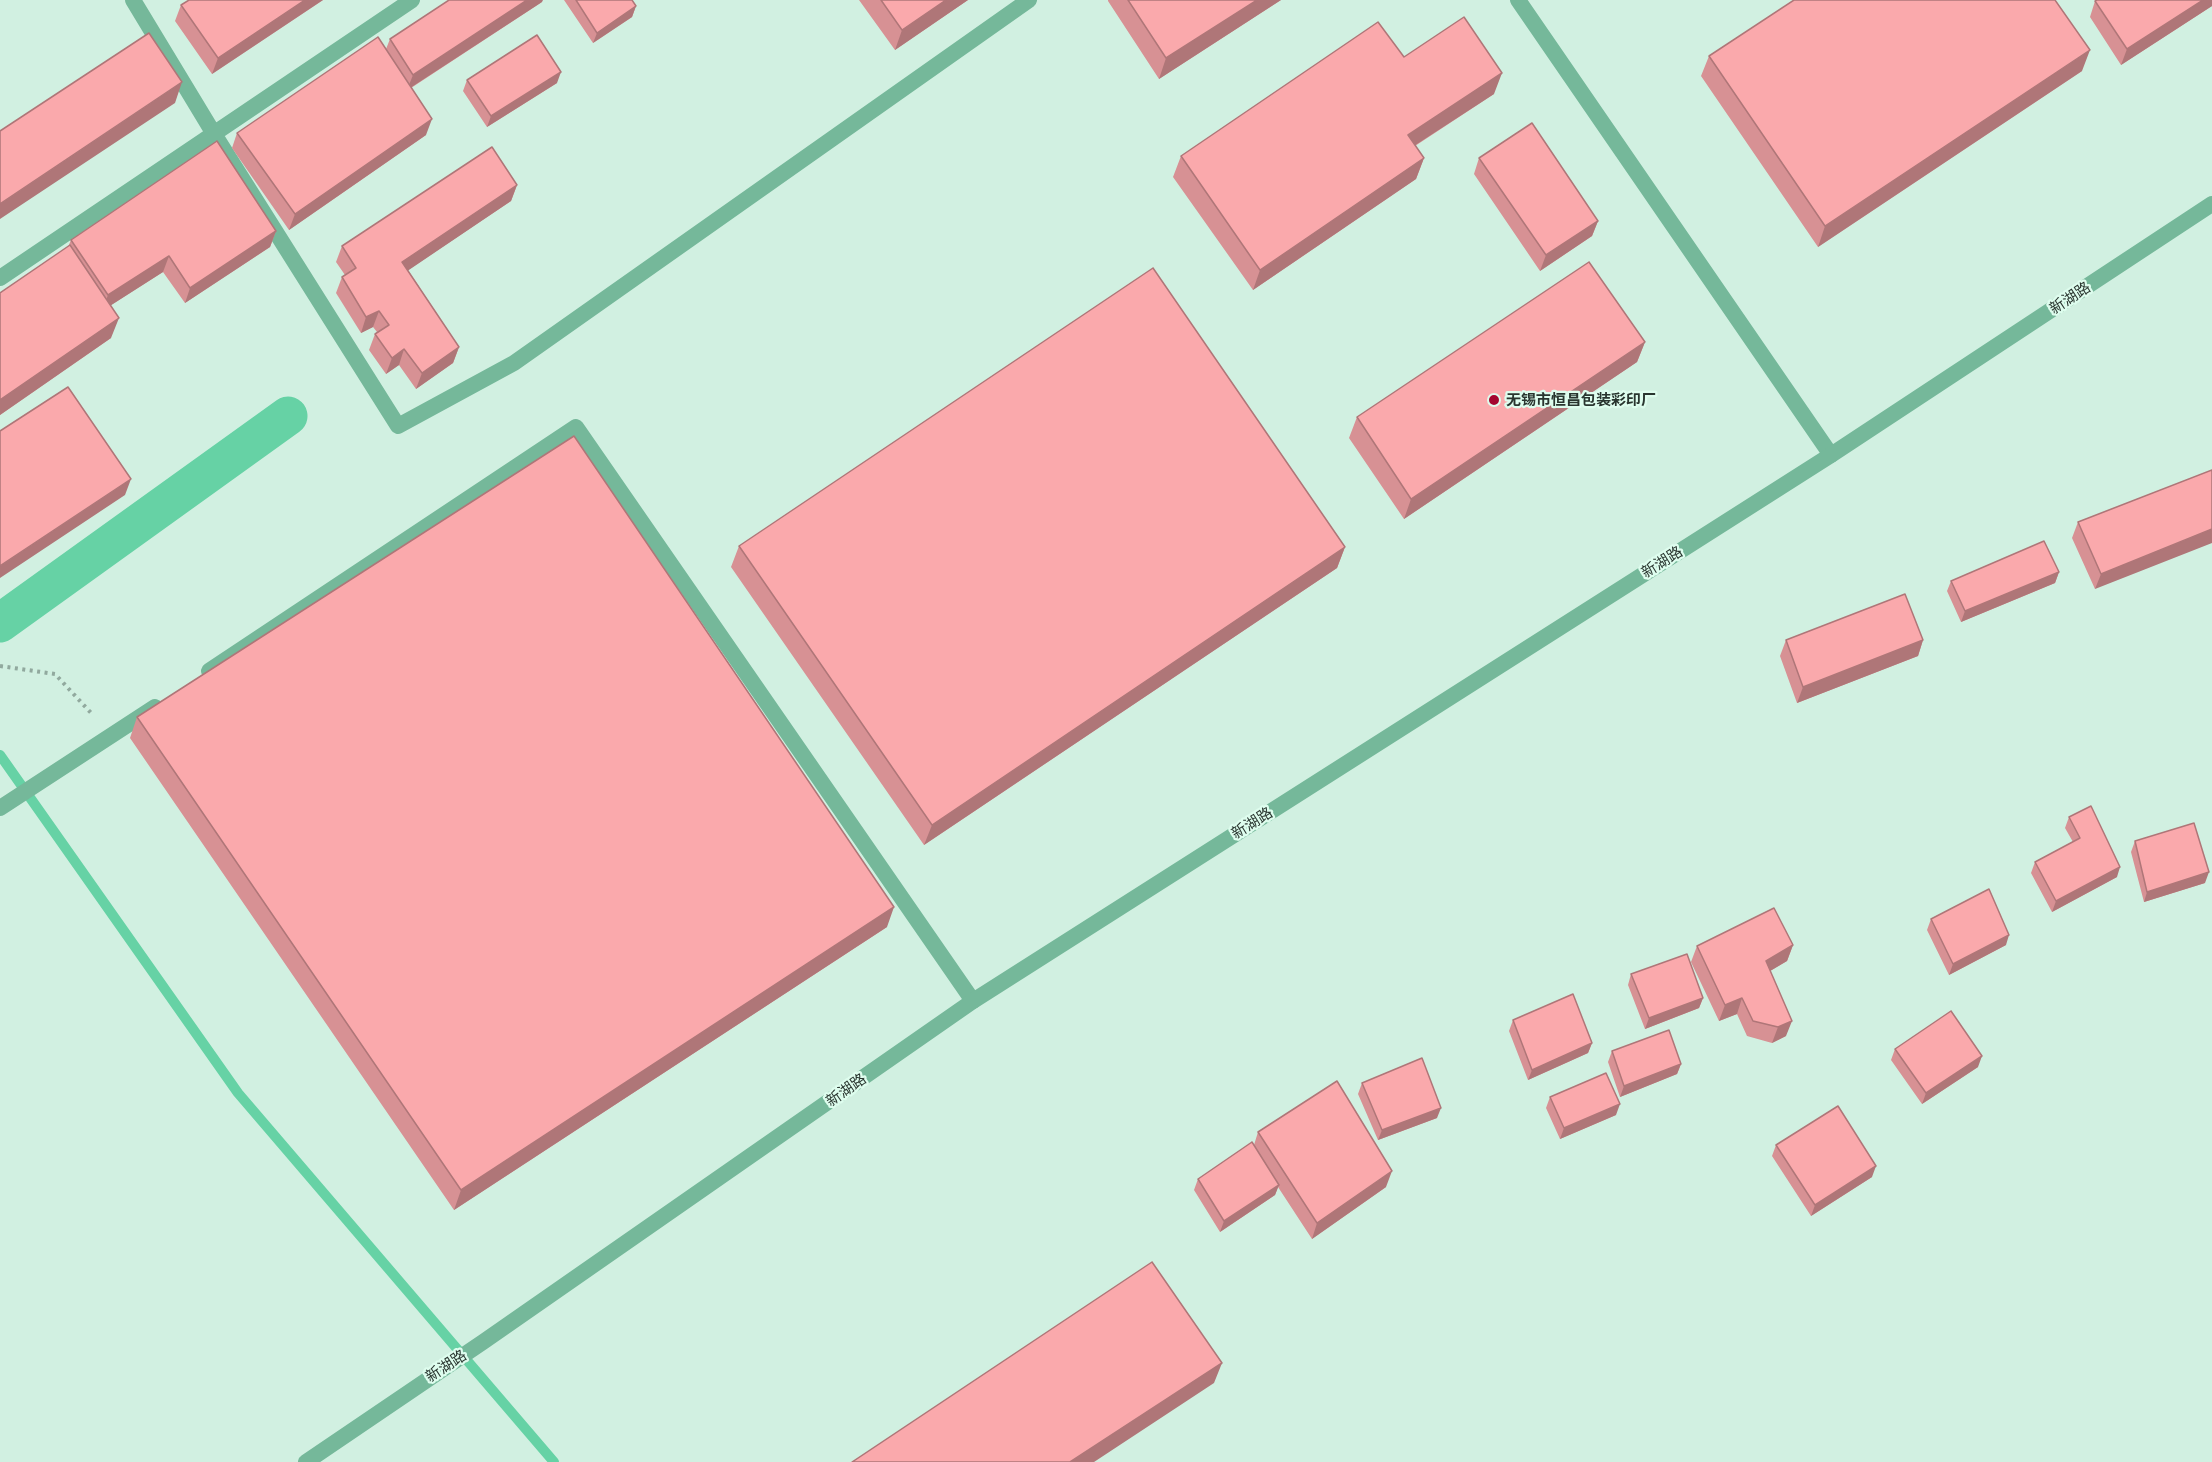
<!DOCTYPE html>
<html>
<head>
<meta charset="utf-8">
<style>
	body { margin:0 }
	canvas { display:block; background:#d1f0e1 }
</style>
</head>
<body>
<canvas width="2212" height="1462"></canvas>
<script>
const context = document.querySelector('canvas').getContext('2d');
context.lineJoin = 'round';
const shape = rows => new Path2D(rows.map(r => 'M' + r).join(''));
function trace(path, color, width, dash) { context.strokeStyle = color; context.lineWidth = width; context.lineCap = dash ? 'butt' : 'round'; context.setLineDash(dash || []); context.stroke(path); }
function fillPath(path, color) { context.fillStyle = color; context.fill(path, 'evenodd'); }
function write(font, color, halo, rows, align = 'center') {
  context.font = font + ' Commissioner,"Noto Sans SC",sans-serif'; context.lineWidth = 4.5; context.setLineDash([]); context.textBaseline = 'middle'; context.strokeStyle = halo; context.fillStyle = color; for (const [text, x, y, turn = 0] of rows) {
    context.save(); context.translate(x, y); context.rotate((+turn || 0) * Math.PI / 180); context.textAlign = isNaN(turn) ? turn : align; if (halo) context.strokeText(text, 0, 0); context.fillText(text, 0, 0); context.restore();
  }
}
trace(shape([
	[0,755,238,1093,554,1462]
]), '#66d2a5', 10);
trace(shape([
	[0,623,288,416]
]), '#66d2a5', 39);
trace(shape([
	[0,666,55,674,92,714]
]), '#91a99e', 4, [3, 4.5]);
trace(shape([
	[133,0,214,134,398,426,514,363,1029,0],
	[0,278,412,0]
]), '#75b89a', 16);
trace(shape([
	[1518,0,1831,455],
	[209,671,576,427,973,1001],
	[0,808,155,707]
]), '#75b89a', 16);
trace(shape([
	[306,1462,483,1342,973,1001,1831,455,2212,204]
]), '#75b89a', 16);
fillPath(shape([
	[323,0,212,74,175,21,181,5],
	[564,0,632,0,636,6,632,17,593,43],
	[859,0,968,0,895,50],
	[1108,0,1281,0,1159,79,1108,1],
	[2212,0,2212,6,2121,65,2090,17,2095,1],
	[542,2,411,88,426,135,289,230,232,148,237,133,386,49,390,39],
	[1709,56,2082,71,1818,247,1701,76],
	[1404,57,1494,94,1415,146,1424,158,1416,179,1253,290,1173,177,1181,156],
	[467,80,557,83,487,127,463,91],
	[1479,158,1598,221,1592,236,1540,271,1474,174],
	[517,185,511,201,408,270,459,347,453,363,416,389,399,365,386,374,369,350,375,334,377,332,373,327,361,333,336,293,342,277,345,275,336,262,342,246],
	[276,231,270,247,185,303,163,272,111,305,111,338,0,415,0,293,68,247,71,240],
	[1645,342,1637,362,1404,519,1349,438,1357,417],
	[2212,470,2095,589,2072,538,2078,522],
	[739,546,1345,547,1337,568,924,845,731,567],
	[2059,572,2055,583,1961,622,1947,591,1951,581],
	[1786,640,1923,640,1918,656,1797,703,1780,656],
	[137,717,887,927,454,1210,130,738],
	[2069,817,2117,877,2052,912,2031,873,2035,862,2073,842,2065,828],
	[2135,841,2205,883,2144,902,2131,852],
	[1931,919,2006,945,1949,975,1927,930],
	[1793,945,1787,961,1770,971,1786,1036,1772,1043,1747,1036,1737,1014,1719,1021,1691,962,1697,946],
	[1631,974,1703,998,1699,1008,1645,1029,1628,985],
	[1513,1020,1592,1043,1588,1053,1528,1080,1509,1031],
	[1895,1049,1978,1067,1922,1104,1891,1060],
	[1612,1051,1681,1064,1677,1074,1620,1097,1608,1062],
	[1362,1083,1437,1118,1378,1140,1358,1094],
	[1550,1097,1616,1115,1560,1139,1546,1108],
	[1258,1132,1386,1187,1312,1239,1278,1187,1275,1195,1220,1232,1194,1190,1198,1179,1254,1145],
	[1776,1145,1872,1177,1811,1216,1772,1156]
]), '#d79194');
fillPath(shape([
	[305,0,323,0,212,74,218,58],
	[527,0,543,0,542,2,407,90,413,75],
	[946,0,968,0,895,50,902,30],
	[1257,0,1281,0,1159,79,1166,58],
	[2203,0,2212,0,2212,6,2121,65,2127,49],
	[636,6,632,17,593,43,597,33],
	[2090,50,2082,71,1818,247,1825,226],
	[561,72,557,83,487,127,491,116],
	[1502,73,1494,94,1400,155,1408,135],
	[182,82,175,103,0,219,0,204],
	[432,119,426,135,289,230,295,214],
	[1424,158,1416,179,1253,290,1260,270],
	[517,185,511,201,397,278,402,262],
	[1598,221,1592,236,1540,271,1546,255],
	[276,231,270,247,185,303,190,288],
	[169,256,163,272,102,311,108,295],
	[379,311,373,327,361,333,366,317],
	[119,318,111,338,0,415,0,400],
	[1645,342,1637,362,1404,519,1411,499],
	[459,347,453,363,416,389,422,373],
	[404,349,399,365,386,374,392,358],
	[131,479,125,495,0,578,0,566],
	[2212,529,2212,543,2095,589,2101,574],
	[1345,547,1337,568,924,845,932,825],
	[2059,572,2055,583,1961,622,1965,611],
	[1923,640,1918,656,1797,703,1803,687],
	[2120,867,2117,877,2052,912,2056,901],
	[2209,872,2205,883,2144,902,2147,892],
	[894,907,887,927,454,1210,461,1190],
	[2009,935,2006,945,1949,975,1953,964],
	[1793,945,1787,961,1760,977,1766,961],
	[1703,998,1699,1008,1645,1029,1649,1018],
	[1742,998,1737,1014,1719,1021,1725,1005],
	[1792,1021,1786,1036,1772,1043,1778,1027],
	[1592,1043,1588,1053,1528,1080,1532,1070],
	[1982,1056,1978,1067,1922,1104,1926,1093],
	[1681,1064,1677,1074,1620,1097,1624,1086],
	[1620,1104,1616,1115,1560,1139,1564,1128],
	[1441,1108,1437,1118,1378,1140,1382,1130],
	[1876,1166,1872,1177,1811,1216,1815,1205],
	[1392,1171,1386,1187,1312,1239,1317,1223],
	[1279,1185,1275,1195,1220,1232,1224,1221],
	[1222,1363,1214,1383,1094,1462,1070,1462]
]), '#af7678');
const building = shape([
	[189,0,305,0,218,58,181,5,189,0],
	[449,0,527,0,413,75,390,39,449,0],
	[576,0,632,0,636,6,597,33,576,0],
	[881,0,946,0,902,30,881,0],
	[1128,0,1257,0,1166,58,1128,0],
	[1794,0,2055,0,2090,50,1825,226,1709,56,1794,0],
	[2097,0,2203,0,2127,49,2095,1,2097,0],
	[1464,17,1502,73,1408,135,1424,158,1260,270,1181,156,1378,22,1404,57,1464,17],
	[149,33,182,82,0,204,0,131,149,33],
	[537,35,561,72,491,116,467,80,537,35],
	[378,37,432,119,295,214,237,133,378,37],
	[1532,123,1598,221,1546,255,1479,158,1532,123],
	[217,141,276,231,190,288,169,256,108,295,71,240,217,141],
	[492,147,517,185,402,262,459,347,422,373,404,349,392,358,375,334,389,325,379,311,366,317,342,277,356,268,342,246,492,147],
	[70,245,119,318,0,400,0,293,70,245],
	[1589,262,1645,342,1411,499,1357,417,1589,262],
	[1153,268,1345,547,932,825,739,546,1153,268],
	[68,387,131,479,0,566,0,431,68,387],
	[574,436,894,907,461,1190,137,717,574,436],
	[2212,470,2212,529,2101,574,2078,522,2212,470],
	[2044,541,2059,572,1965,611,1951,581,2044,541],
	[1905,594,1923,640,1803,687,1786,640,1905,594],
	[2091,806,2120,867,2056,901,2035,862,2080,838,2069,817,2091,806],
	[2194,823,2209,872,2147,892,2135,841,2194,823],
	[1989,889,2009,935,1953,964,1931,919,1989,889],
	[1774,908,1793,945,1766,961,1792,1021,1778,1027,1753,1021,1742,998,1725,1005,1697,946,1774,908],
	[1687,954,1703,998,1649,1018,1631,974,1687,954],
	[1573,994,1592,1043,1532,1070,1513,1020,1573,994],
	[1951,1011,1982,1056,1926,1093,1895,1049,1951,1011],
	[1669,1030,1681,1064,1624,1086,1612,1051,1669,1030],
	[1422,1058,1441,1108,1382,1130,1362,1083,1422,1058],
	[1606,1073,1620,1104,1564,1128,1550,1097,1606,1073],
	[1337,1081,1392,1171,1317,1223,1258,1132,1337,1081],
	[1838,1106,1876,1166,1815,1205,1776,1145,1838,1106],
	[1252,1142,1279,1185,1224,1221,1198,1179,1252,1142],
	[1152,1262,1222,1363,1070,1462,852,1462,1152,1262]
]);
fillPath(building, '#faa9ac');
trace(building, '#af7678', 1.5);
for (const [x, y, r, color] of [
	[1494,400,6,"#a40730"]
]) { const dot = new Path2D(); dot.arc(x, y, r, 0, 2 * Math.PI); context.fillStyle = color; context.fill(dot); trace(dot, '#defdee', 2); }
write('15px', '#29352f', '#defdee', [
	["新湖路",2070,298,-33],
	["新湖路",1662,562,-32],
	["新湖路",1252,823,-32],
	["新湖路",846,1090,-35],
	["新湖路",446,1366,-33]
]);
write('bold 15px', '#29352f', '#defdee', [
	["无锡市恒昌包装彩印厂",1506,400]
], 'left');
</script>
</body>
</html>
